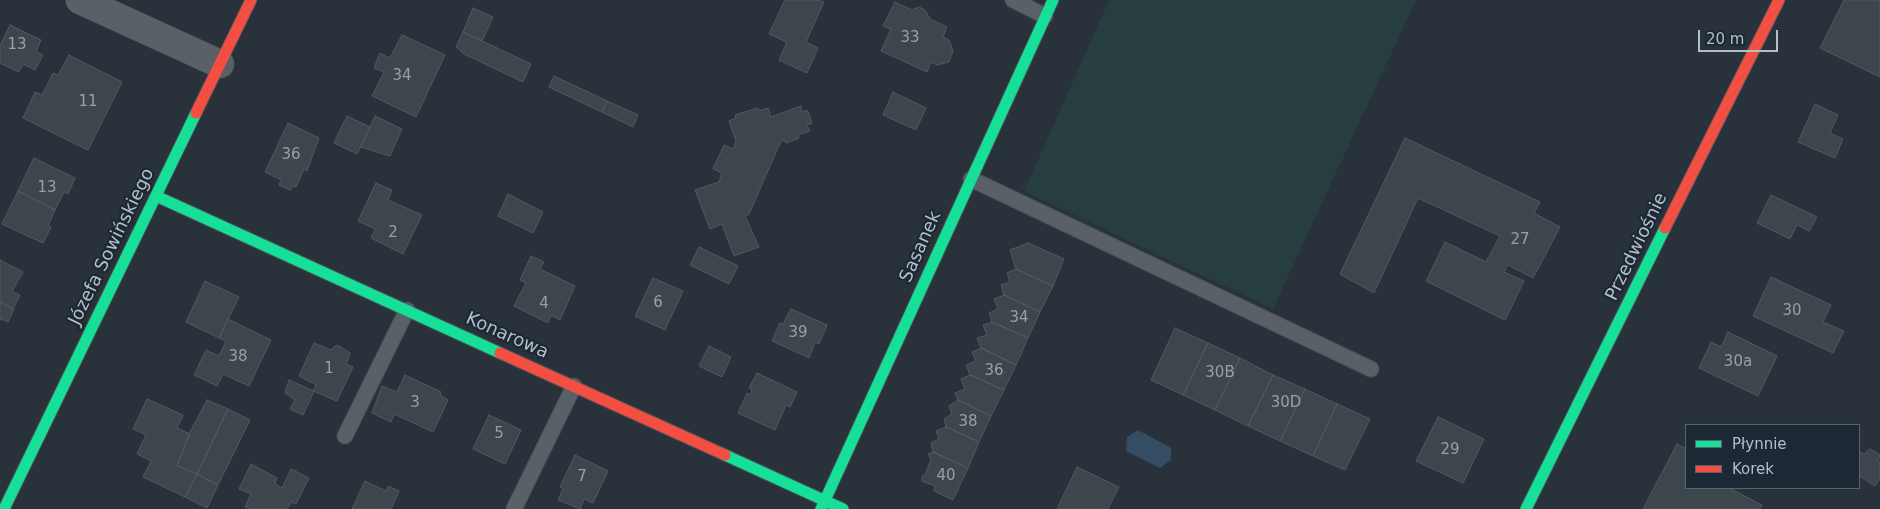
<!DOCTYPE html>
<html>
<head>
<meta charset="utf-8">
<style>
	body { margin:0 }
	#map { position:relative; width:1880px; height:509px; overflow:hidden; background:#29323a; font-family:"DejaVu Sans",sans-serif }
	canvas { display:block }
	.legend { position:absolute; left:1685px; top:424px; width:175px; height:65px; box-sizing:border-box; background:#1c2935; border:1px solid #586571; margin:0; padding:6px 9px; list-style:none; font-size:15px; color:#b3beca }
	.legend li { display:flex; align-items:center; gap:10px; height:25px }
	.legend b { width:25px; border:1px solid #586571 }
	.scale { position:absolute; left:1698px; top:30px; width:80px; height:22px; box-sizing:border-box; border:2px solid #b3beca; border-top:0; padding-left:6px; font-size:15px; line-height:18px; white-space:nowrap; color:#b3beca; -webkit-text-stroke:4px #1c2935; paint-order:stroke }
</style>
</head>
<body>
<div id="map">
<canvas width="1880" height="509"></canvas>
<ul class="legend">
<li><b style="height:6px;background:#16e098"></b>Płynnie</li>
<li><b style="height:6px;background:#f24e42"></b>Korek</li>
</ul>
<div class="scale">20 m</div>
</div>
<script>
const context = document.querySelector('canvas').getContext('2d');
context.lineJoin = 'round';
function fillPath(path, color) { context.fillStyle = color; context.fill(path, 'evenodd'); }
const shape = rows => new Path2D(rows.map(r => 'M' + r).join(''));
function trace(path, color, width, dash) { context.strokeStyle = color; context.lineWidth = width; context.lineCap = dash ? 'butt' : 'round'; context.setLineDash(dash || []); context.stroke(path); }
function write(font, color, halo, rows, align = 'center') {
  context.font = font + ' "DejaVu Sans",sans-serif'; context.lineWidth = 4.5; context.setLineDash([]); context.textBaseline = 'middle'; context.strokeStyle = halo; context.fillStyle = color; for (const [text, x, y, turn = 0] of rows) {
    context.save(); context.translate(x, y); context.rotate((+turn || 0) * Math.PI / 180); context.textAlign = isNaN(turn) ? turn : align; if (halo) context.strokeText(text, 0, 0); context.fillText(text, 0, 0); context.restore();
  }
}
fillPath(shape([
	[1109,0,1416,0,1273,309,1024,191]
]), '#263e40');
fillPath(shape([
	[1138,430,1171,448,1171,460,1160,468,1126,451,1127,437]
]), '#344d63');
const building = shape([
	[785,0,819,0,824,2,806,42,818,48,807,73,779,60,787,42,769,34,785,0],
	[1844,0,1880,0,1880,77,1820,48,1844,0],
	[895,2,912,10,919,7,925,10,930,19,947,27,943,37,949,40,953,51,949,62,937,65,931,62,927,72,881,51,891,29,883,26,895,2],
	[473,8,493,17,482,41,463,32,473,8],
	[10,25,41,40,36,52,43,55,35,70,23,64,19,72,0,63,0,46,10,25],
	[463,32,531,64,523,82,464,54,456,47,463,32],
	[402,35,445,55,416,117,372,96,384,72,374,68,380,53,390,58,402,35],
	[69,55,122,82,88,150,23,118,35,92,42,95,53,73,58,75,69,55],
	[554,76,607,101,602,112,549,87,554,76],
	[893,92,926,108,916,130,883,115,893,92],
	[607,101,638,115,633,127,602,112,607,101],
	[1815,104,1838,115,1830,133,1843,139,1835,158,1798,142,1815,104],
	[801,106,802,112,807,110,810,116,812,123,807,125,810,131,798,135,799,138,786,143,785,140,781,141,749,214,745,216,759,247,734,256,722,224,710,229,695,190,719,182,722,173,713,169,724,145,733,149,736,141,729,121,736,118,735,115,758,108,759,111,768,108,771,117,801,106],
	[347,116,370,127,357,154,334,143,347,116],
	[375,116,402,129,390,156,361,147,375,116],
	[288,123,319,138,307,171,304,169,296,187,293,186,290,190,279,185,281,180,265,172,288,123],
	[1405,138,1540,202,1534,213,1560,227,1533,278,1508,265,1504,272,1524,281,1505,320,1426,281,1445,242,1486,262,1500,236,1418,198,1374,293,1340,274,1405,138],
	[34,158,75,178,68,194,64,192,55,210,18,191,34,158],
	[376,183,392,190,388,200,422,215,403,254,371,238,375,229,358,221,376,183],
	[18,191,55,210,48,226,51,227,43,243,2,224,18,191],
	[508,194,543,212,533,233,498,216,508,194],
	[1771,195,1817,217,1809,231,1797,225,1790,239,1757,223,1771,195],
	[1028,243,1064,259,1053,286,1016,269,1010,250,1028,243],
	[699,247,738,266,729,284,690,265,699,247],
	[531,256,544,262,540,269,575,286,560,320,551,315,548,323,514,306,526,283,520,280,531,256],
	[0,260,23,272,12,291,20,295,13,309,0,302,0,260],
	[1016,269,1053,286,1040,312,1004,295,1001,285,1010,282,1007,273,1016,269],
	[1771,277,1831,305,1823,322,1844,331,1833,353,1753,316,1771,277],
	[653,278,683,291,665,330,635,316,653,278],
	[205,281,239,297,219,338,186,322,205,281],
	[1004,295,1040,312,1028,338,992,322,989,313,998,309,994,299,1004,295],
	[0,302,14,309,8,322,1,319,0,321,0,302],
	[791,309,827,325,819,344,815,342,809,358,772,341,780,323,783,324,791,309],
	[228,319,271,340,249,386,223,374,217,386,194,375,206,350,219,356,226,341,219,338,228,319],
	[992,322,1028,338,1016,365,981,348,977,338,987,335,983,325,992,322],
	[1175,328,1208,343,1183,395,1151,380,1175,328],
	[1728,332,1777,356,1758,396,1699,368,1711,342,1721,347,1728,332],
	[314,343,331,350,335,346,339,346,350,353,346,364,353,367,337,401,313,391,316,385,299,376,314,343],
	[1208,343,1240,358,1215,410,1183,395,1208,343],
	[709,346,731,357,722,377,699,366,709,346],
	[981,348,1016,365,1004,390,970,375,966,365,976,361,972,352,981,348],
	[1240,358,1273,375,1248,426,1215,410,1240,358],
	[757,373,797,392,790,407,786,405,775,430,738,413,747,393,750,395,752,389,749,388,757,373],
	[405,375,441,392,440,395,448,400,433,432,394,414,391,422,372,413,382,386,397,392,405,375],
	[970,375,1004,390,991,416,958,400,955,393,965,389,961,379,970,375],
	[1273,375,1305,389,1280,441,1248,426,1273,375],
	[289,380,314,391,303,415,290,409,295,400,285,393,289,380],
	[1305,389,1337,404,1313,456,1280,441,1305,389],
	[147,399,183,415,177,428,190,434,177,466,197,474,185,497,143,477,151,461,137,454,146,435,133,429,147,399],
	[207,400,228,409,197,474,177,466,189,434,207,400],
	[958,400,991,416,979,442,946,427,944,419,952,414,949,406,958,400],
	[1337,404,1370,419,1345,470,1313,456,1337,404],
	[228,409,250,420,218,485,197,474,228,409],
	[489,415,521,430,505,464,473,449,489,415],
	[1438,417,1484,439,1463,483,1416,461,1438,417],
	[946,427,979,442,968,468,933,452,931,443,939,439,936,431,946,427],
	[1677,444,1686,449,1686,488,1729,488,1762,505,1760,509,1643,509,1677,444],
	[1870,449,1880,455,1878,462,1880,464,1880,478,1875,486,1859,476,1859,451,1864,454,1870,449],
	[933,452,968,468,953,500,934,491,935,486,922,481,922,477,926,473,931,459,928,454,933,452],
	[575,455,608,471,593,503,584,499,580,509,558,500,563,489,560,487,575,455],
	[251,464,277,478,275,484,282,488,291,469,309,478,296,504,291,502,287,509,250,509,245,507,251,494,239,489,251,464],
	[1077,467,1119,487,1108,509,1057,509,1077,467],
	[197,474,218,485,207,508,185,497,197,474],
	[365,481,386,491,388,486,399,491,391,509,352,509,365,481]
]);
fillPath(building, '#3e464d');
trace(building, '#515961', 1);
const lane = shape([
	[1013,0,1045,16],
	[971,179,1371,369],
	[345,436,407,310],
	[514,509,574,386]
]);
const street = shape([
	[80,0,220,64]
]);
const fast = shape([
	[156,196,500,353],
	[725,455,843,509],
	[4,509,196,113],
	[821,509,1053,0],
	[1526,509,1665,228]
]);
const jam = shape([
	[196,113,251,0],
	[1665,228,1779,0],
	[500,353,725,455]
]);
trace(lane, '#484e54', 17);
trace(street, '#484e54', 29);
trace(fast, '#484e54', 13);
trace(jam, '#484e54', 13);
trace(lane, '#5a6067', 15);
trace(street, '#5a6067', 28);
trace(fast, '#16e098', 11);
trace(jam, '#f24e42', 11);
write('15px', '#96a0ab', null, [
	["33",910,38],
	["13",17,45],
	["34",402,76],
	["11",88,102],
	["36",291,155],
	["13",47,188],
	["2",393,233],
	["27",1520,240],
	["6",658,303],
	["4",544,304],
	["30",1792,311],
	["34",1019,318],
	["39",798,333],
	["38",238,357],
	["30a",1738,362],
	["1",329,369],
	["36",994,371],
	["30B",1220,373],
	["3",415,403],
	["30D",1286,403],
	["38",968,422],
	["5",499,434],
	["29",1450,450],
	["40",946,476],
	["7",582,477]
]);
write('18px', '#b3beca', '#1c2935', [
	["Józefa Sowińskiego",112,247,-64],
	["Sasanek",921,247,-66],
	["Przedwiośnie",1637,247,-64],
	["Konarowa",507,336,24]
]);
</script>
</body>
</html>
